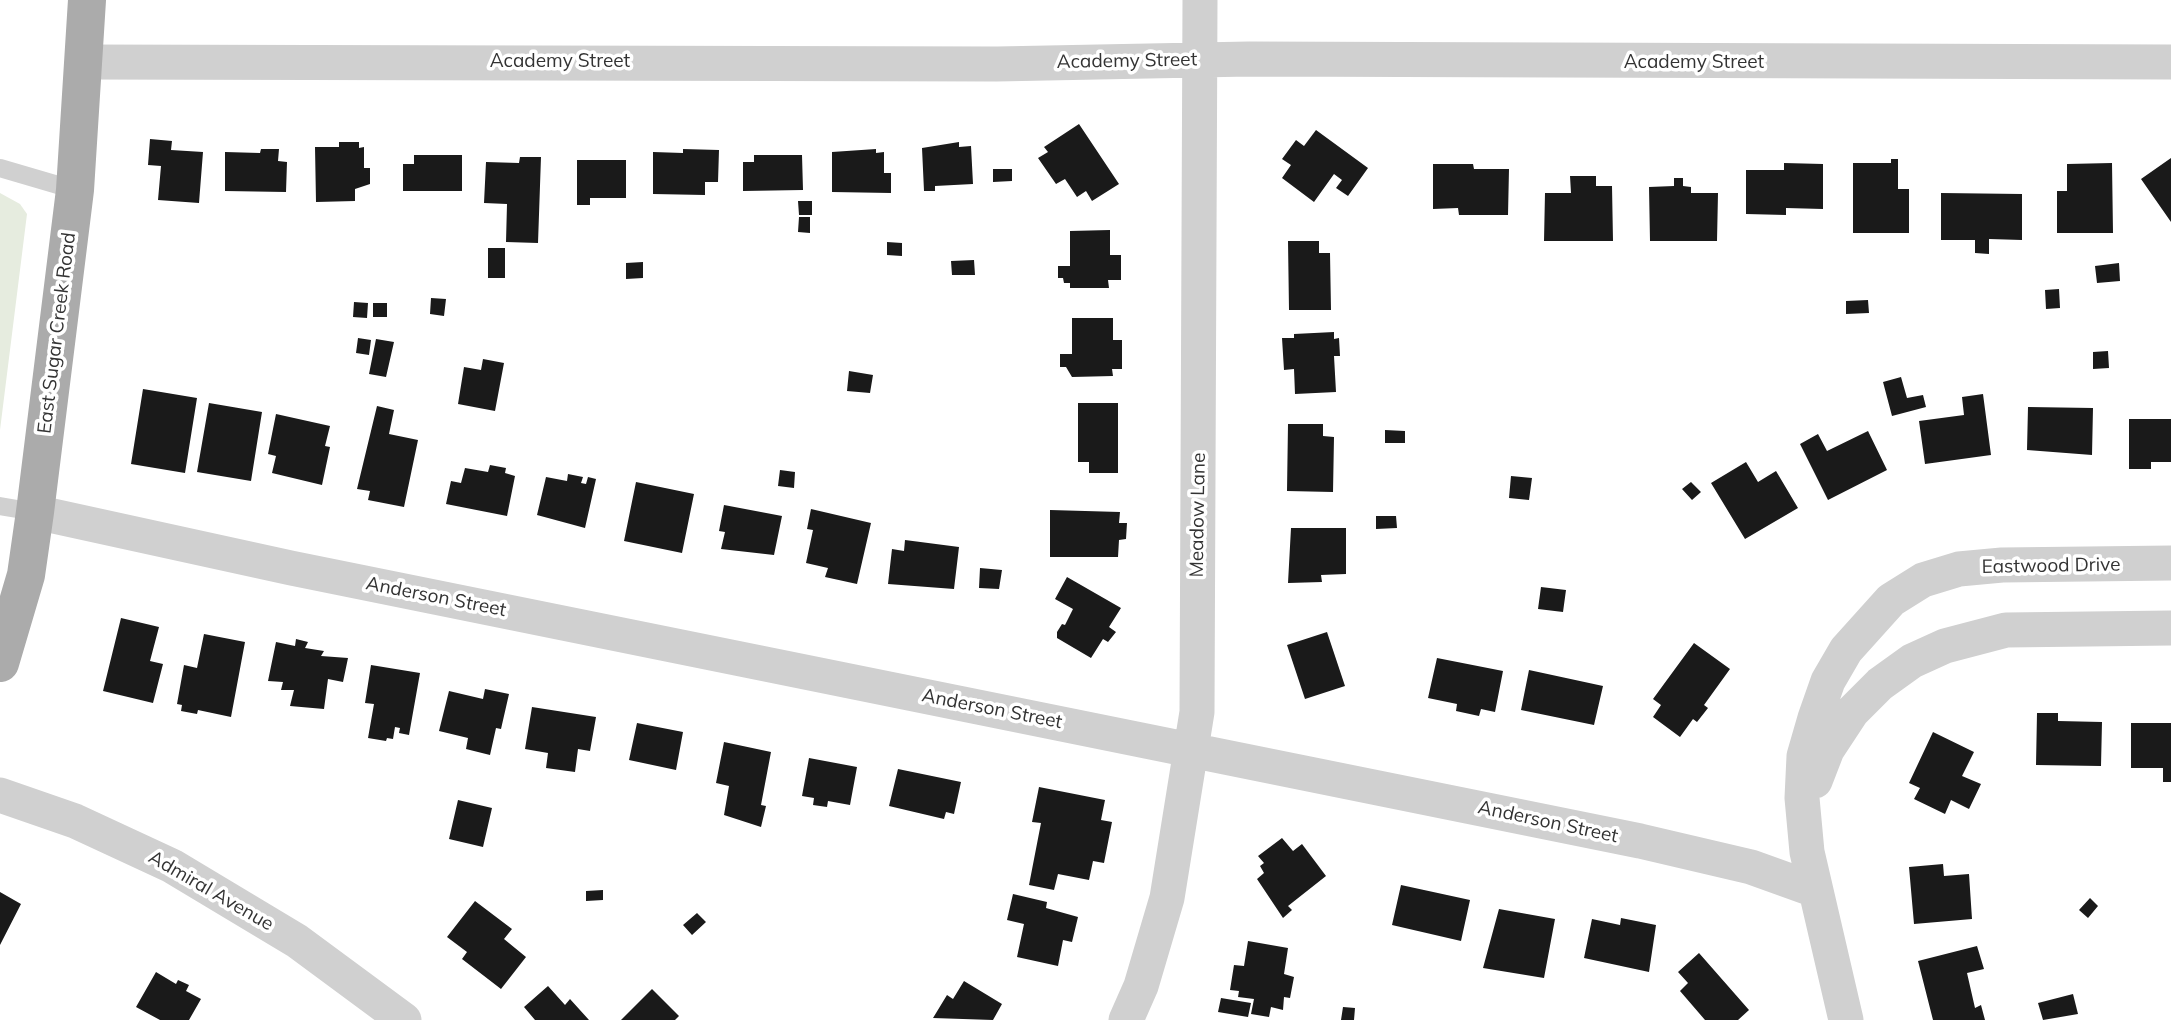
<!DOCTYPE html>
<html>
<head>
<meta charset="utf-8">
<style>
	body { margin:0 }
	canvas { display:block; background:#fff }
</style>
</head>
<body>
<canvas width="2171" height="1020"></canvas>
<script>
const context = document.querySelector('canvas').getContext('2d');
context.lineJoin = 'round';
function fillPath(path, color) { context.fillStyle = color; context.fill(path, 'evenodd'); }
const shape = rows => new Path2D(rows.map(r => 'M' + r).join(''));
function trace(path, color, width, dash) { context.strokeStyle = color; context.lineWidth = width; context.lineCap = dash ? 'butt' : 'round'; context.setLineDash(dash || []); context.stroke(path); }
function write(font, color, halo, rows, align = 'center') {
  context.font = font + ' Mulish,sans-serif'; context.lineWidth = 7; context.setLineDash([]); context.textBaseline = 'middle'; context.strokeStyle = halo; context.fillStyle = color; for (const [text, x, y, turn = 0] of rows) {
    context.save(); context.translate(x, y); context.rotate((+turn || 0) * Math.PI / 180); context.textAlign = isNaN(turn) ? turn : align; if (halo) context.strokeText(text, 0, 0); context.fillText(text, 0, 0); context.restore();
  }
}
fillPath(shape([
	[0,193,20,204,27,214,0,430]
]), '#e6ecdf');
fillPath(shape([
	[1079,124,1119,184,1092,201,1086,191,1077,197,1065,179,1056,184,1038,158,1048,152,1044,147],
	[1316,130,1368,168,1348,196,1336,188,1342,180,1334,174,1314,202,1282,178,1291,165,1282,159,1296,140,1304,146],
	[150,139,172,141,171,150,203,152,199,203,158,200,161,166,148,165],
	[339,142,359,142,359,148,364,147,364,168,370,168,370,184,355,189,355,201,316,202,315,147,339,147],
	[959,142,959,147,971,146,973,184,935,186,935,191,924,191,922,148],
	[261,149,279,149,278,161,287,162,286,192,225,191,225,152,260,153],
	[683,149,719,150,718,182,705,182,705,195,653,194,653,152,683,153],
	[876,149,876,153,884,152,884,173,891,173,891,193,832,192,832,152],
	[414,155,462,155,462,191,403,191,403,164,414,164],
	[754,155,802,155,803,190,743,191,743,162,754,162],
	[520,157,541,157,538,243,506,242,507,204,484,203,486,162,519,163],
	[2171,158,2171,222,2141,179],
	[1891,159,1898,159,1898,189,1909,189,1909,233,1853,233,1853,163,1891,163],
	[577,160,626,160,626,198,590,198,590,205,577,205],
	[1784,163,1823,164,1823,209,1786,208,1786,215,1746,214,1746,170,1784,170],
	[2112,163,2113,233,2057,233,2057,191,2067,191,2067,164],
	[1433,164,1473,164,1474,169,1509,169,1508,215,1459,215,1458,208,1433,209],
	[993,169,1012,169,1012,181,993,182],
	[1570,176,1596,176,1596,186,1612,186,1613,241,1544,241,1545,193,1571,193],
	[1674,178,1683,178,1683,186,1691,187,1691,193,1718,193,1717,241,1650,241,1649,187,1674,186],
	[1941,193,2022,194,2022,240,1989,239,1989,254,1975,253,1975,240,1941,240],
	[798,201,812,201,812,215,799,215],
	[799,217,810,217,810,233,798,232],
	[1110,230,1110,255,1121,255,1121,280,1108,280,1109,288,1070,288,1070,283,1064,283,1063,278,1058,278,1058,266,1070,266,1070,231],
	[1288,241,1319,241,1319,253,1330,253,1331,310,1289,310],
	[887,242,902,243,902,256,887,255],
	[488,248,505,248,505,278,488,278],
	[974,260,975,275,952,275,951,261],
	[643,262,643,278,626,279,626,263],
	[2119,263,2120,281,2097,283,2095,266],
	[2059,289,2060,308,2046,309,2045,290],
	[431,298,446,299,444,316,430,314],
	[1868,300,1869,313,1846,314,1846,301],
	[354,302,368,303,367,318,353,317],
	[373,303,387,303,387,317,373,317],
	[1072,318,1113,318,1113,340,1122,340,1122,369,1112,369,1113,376,1072,377,1066,367,1060,367,1060,354,1072,354],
	[1334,332,1334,339,1339,338,1340,356,1334,356,1336,392,1295,394,1294,369,1284,370,1282,338,1294,338,1294,334],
	[358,338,371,340,369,355,356,353],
	[376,339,394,342,386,377,369,374],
	[2108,351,2109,368,2093,369,2093,352],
	[483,359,504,363,495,411,458,404,464,367,481,370],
	[849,371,873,375,870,393,847,391],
	[1901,377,1907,398,1923,395,1926,407,1892,416,1883,382],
	[143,389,197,398,185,473,131,464],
	[1983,394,1991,455,1925,464,1919,421,1964,415,1962,397],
	[209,403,262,412,251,481,197,472],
	[1078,403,1118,403,1118,473,1089,473,1089,462,1078,462],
	[377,406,394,410,389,434,418,440,404,507,368,500,370,491,357,489],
	[2028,407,2093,408,2092,455,2027,450],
	[276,414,330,426,325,446,330,447,322,485,272,473,276,456,268,454],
	[2129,419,2171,419,2171,462,2151,462,2151,469,2129,469],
	[1288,424,1323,424,1323,436,1334,437,1333,492,1287,491],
	[1385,430,1405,431,1405,443,1385,443],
	[1868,431,1887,470,1828,500,1800,444,1818,434,1827,451],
	[1746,462,1758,482,1776,471,1798,508,1745,539,1711,483],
	[490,465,506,468,505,473,515,476,507,516,446,504,451,481,461,483,465,468,488,472],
	[780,470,795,472,794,488,778,486],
	[568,474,583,477,581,483,586,484,588,477,596,479,585,528,537,515,546,477,567,481],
	[1511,476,1532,478,1529,500,1509,498],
	[636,482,694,494,682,553,624,541],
	[1691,482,1701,492,1692,500,1682,489],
	[724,505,782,516,774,555,721,549,725,532,719,531],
	[811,509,871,523,857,584,825,577,828,568,806,563,813,530,807,529],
	[1050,510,1120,512,1119,523,1127,523,1126,539,1119,540,1118,557,1050,557],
	[1376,516,1396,516,1397,528,1376,529],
	[1291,528,1346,528,1346,574,1321,575,1322,582,1288,583],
	[905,540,959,547,954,589,888,584,892,549,904,551],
	[980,568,1002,570,999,589,979,588],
	[1067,577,1121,608,1109,627,1116,632,1108,642,1103,639,1091,658,1057,638,1057,632,1062,624,1065,625,1073,609,1055,599],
	[1541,587,1566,590,1563,612,1538,609],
	[121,618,159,627,150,661,163,664,153,703,103,691],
	[1327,632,1345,686,1305,699,1287,645],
	[204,634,245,642,231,717,198,710,197,714,181,711,182,705,177,704,184,665,197,668],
	[296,639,308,642,305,648,324,651,321,656,348,658,343,682,328,679,324,709,290,706,294,690,281,690,283,682,268,681,276,642,295,646],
	[1694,643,1730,669,1704,705,1708,708,1697,722,1693,719,1680,737,1653,717,1661,705,1653,699],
	[1437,658,1503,671,1495,712,1481,709,1479,716,1456,711,1457,704,1428,698],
	[371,665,420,673,409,735,399,733,400,728,395,727,393,739,387,738,386,741,368,738,374,704,365,703],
	[1529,670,1603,686,1594,725,1521,710],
	[485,689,509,694,501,729,496,728,490,755,466,749,468,738,439,731,449,691,483,699],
	[532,707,596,717,590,751,578,749,575,772,546,768,548,753,525,749],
	[2037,713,2058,713,2058,721,2102,722,2101,766,2036,765],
	[637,723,683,732,676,770,629,760],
	[2131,723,2171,723,2171,782,2163,782,2163,768,2131,768],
	[1933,732,1974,752,1962,776,1981,784,1969,809,1951,800,1945,814,1914,799,1920,788,1909,783],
	[724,742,771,752,761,805,766,806,761,827,724,815,729,786,716,783],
	[809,758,857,767,850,805,828,801,827,807,813,805,814,798,802,796],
	[898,769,961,782,954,814,946,812,944,819,889,806],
	[1039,787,1105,800,1101,820,1112,822,1104,863,1093,861,1089,880,1058,874,1054,890,1029,885,1041,823,1032,822],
	[458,800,492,808,483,847,449,839],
	[1282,838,1293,851,1302,844,1326,876,1288,906,1292,910,1283,918,1257,879,1264,873,1260,866,1264,863,1258,856],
	[1943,864,1944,876,1969,874,1972,919,1914,924,1909,867],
	[1401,885,1470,900,1461,941,1392,925],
	[603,890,603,900,586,901,586,891],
	[0,892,21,904,0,945],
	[1013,894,1047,902,1046,908,1078,917,1072,942,1063,940,1058,966,1017,957,1024,924,1007,920],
	[2090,898,2098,906,2088,918,2079,910],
	[475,901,512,929,504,939,526,957,501,989,462,959,467,952,447,937],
	[1499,909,1555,919,1544,978,1483,968],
	[697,913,706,922,692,935,683,925],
	[1621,918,1656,925,1649,972,1584,958,1592,919,1620,925],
	[1248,941,1288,948,1284,974,1294,977,1290,998,1284,997,1283,1010,1271,1007,1269,1017,1251,1014,1254,999,1238,997,1239,991,1230,990,1234,965,1244,966],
	[1977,946,1984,969,1967,973,1975,1008,1981,1005,1985,1020,1933,1020,1918,961],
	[1699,953,1749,1010,1738,1020,1705,1020,1680,991,1688,983,1678,972],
	[156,972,176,984,178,980,189,985,186,991,201,999,189,1020,160,1020,136,1007],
	[964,981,1002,1004,993,1020,933,1018,947,995,953,999],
	[548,986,565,1005,570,999,589,1020,535,1020,524,1007],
	[652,989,679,1016,675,1020,621,1020],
	[2073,994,2078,1014,2043,1020,2038,1003],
	[1221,998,1251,1003,1248,1017,1218,1012],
	[1343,1007,1355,1008,1354,1020,1341,1020]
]), '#1a1a1a');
trace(shape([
	[0,168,75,190],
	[0,506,35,512]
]), '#d0d0d0', 18);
trace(shape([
	[83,62,997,64,1249,59,2171,62],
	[35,512,291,568,1640,841,1751,867,1815,890],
	[1815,781,1827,750,1852,712,1880,684,1912,661,1945,646,2006,630,2171,628],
	[0,795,75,821,172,866,297,941,404,1020],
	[1126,1020,1141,986,1167,898,1197,712,1200,0],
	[1846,1020,1807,852,1802,798,1804,756,1815,718,1828,681,1846,650,1891,600,1923,580,1959,569,2002,565,2171,563]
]), '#d0d0d0', 35);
trace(shape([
	[0,663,26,575,35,512,75,190,87,0]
]), '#ababab', 38);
write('19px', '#333', '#fff', [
	["Academy Street",560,61],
	["Academy Street",1127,61,-1],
	["Academy Street",1694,62],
	["East Sugar Creek Road",57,333,-83],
	["Meadow Lane",1198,515,-89],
	["Eastwood Drive",2051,566,-1],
	["Anderson Street",436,597,11],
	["Anderson Street",992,709,11],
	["Anderson Street",1548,822,12],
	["Admiral Avenue",211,891,30]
]);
</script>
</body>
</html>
